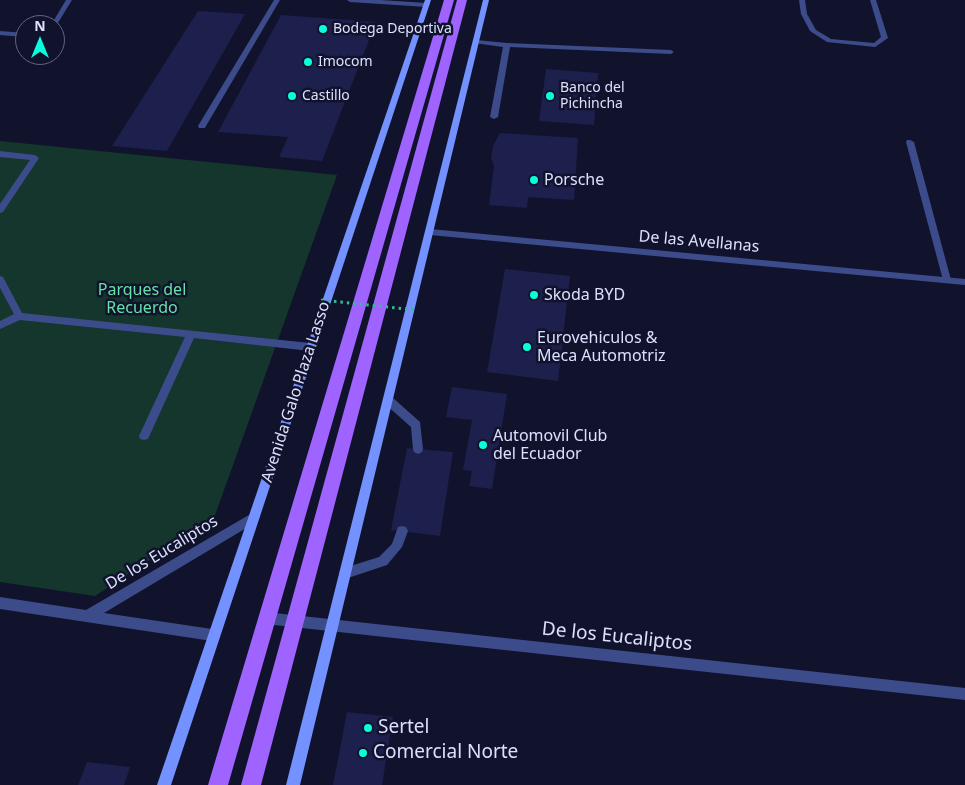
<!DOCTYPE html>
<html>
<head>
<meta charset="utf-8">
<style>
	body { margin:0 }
	#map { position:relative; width:965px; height:785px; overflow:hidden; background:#11132c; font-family:"Noto Sans",sans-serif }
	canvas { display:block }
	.north { position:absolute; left:15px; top:15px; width:50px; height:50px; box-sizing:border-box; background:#11132c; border:1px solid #626580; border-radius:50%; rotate:0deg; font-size:14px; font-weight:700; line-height:20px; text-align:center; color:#dce0ff }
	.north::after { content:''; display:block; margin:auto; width:18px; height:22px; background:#08ffdc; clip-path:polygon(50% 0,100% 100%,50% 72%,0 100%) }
</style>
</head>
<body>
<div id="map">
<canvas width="965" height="785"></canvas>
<div class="north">N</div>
</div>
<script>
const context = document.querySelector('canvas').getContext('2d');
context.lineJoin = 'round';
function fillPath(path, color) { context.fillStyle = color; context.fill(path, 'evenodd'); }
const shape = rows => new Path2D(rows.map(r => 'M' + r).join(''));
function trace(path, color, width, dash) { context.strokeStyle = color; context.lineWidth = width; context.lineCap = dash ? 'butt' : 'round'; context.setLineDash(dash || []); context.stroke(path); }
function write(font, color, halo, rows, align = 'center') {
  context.font = font + ' "Noto Sans",sans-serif'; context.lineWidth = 5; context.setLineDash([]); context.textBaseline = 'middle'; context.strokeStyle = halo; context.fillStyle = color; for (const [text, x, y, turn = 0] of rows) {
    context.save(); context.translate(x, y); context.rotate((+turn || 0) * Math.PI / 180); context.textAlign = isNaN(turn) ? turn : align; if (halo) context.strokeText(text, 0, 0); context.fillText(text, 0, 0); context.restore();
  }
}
fillPath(shape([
	[0,141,337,175,214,518,95,596,0,582]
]), '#14362d');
fillPath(shape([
	[198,11,245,14,167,151,112,146],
	[281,15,376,22,322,161,279,157,288,137,218,132],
	[546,69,598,73,594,125,539,121],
	[500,133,578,138,574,200,528,197,527,208,489,205,494,166,491,158,493,146],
	[505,269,570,276,558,381,487,372],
	[452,387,507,394,492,489,469,486,472,471,463,470,472,420,446,417],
	[407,448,453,452,440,536,391,530],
	[347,712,393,717,382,785,333,785],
	[87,762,130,767,124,785,78,785]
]), '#1d1f4d');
fillPath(shape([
	[66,0,72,0,56,26,51,25,66,0],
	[274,0,280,0,206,126,205,128,199,128,198,126,274,0],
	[799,0,805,0,807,14,816,30,831,39,874,43,881,37,870,0,876,0,888,38,875,47,827,42,810,31,801,14,799,0],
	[0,31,25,33,25,37,0,35,0,31],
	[476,40,507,43,671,50,674,52,671,54,510,47,498,117,494,119,490,117,503,47,474,43,474,41,476,40],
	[907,140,910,140,914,142,951,280,947,283,943,280,906,142,907,140],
	[0,151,35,155,39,158,3,212,0,213,0,204,30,160,0,157,0,151],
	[0,276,3,277,22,313,310,343,315,347,310,351,194,338,148,439,144,440,140,439,139,436,185,337,20,320,0,329,0,321,14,314,0,288,0,276],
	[388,396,392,397,420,422,423,449,422,452,418,454,414,452,413,449,411,427,384,403,383,400,384,397,388,396],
	[402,526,406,527,408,531,402,547,387,565,345,579,341,577,339,573,341,569,379,557,392,544,398,527,402,526]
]), '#3c4c8b');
fillPath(shape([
	[347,0,380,0,427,3,430,5,427,7,350,2,347,0],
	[430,229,965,279,965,285,430,235,426,232,430,229]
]), '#3c4c8b');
fillPath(shape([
	[254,512,258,513,260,517,258,521,104,613,212,629,216,631,218,635,216,639,212,641,0,609,0,597,86,610,254,512],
	[265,612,965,688,965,700,265,624,261,622,259,618,261,614,265,612]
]), '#3c4c8b');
fillPath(shape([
	[425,0,431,0,171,785,157,785,425,0],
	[483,0,489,0,300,785,286,785,483,0]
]), '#7391ff');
fillPath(shape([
	[444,0,454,0,228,785,208,785,444,0],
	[457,0,467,0,261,785,241,785,457,0]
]), '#9f63ff');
trace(shape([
	[321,300,416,310]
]), '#30bf94', 3, [2.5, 4]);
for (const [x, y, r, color] of [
	[323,29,5,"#08ffdc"],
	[308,62,5,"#08ffdc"],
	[292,96,5,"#08ffdc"],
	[550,96,5,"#08ffdc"],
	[534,180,5,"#08ffdc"],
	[534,295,5,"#08ffdc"],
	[527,347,5,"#08ffdc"],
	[483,445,5,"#08ffdc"],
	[368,728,5,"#08ffdc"],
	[363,753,5,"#08ffdc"]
]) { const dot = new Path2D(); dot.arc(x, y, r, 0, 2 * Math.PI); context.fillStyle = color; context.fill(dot); trace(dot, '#11132c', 2); }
write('14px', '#dce0ff', '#11132c', [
	["Bodega Deportiva",333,29],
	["Imocom",318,62],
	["Banco del",560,88],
	["Pichincha",560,104],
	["Castillo",302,96]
], 'left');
write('16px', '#dce0ff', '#11132c', [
	["Porsche",544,180],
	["Skoda BYD",544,295],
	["Eurovehiculos &",537,338],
	["Meca Automotriz",537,356],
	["Automovil Club",493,436],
	["del Ecuador",493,454]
], 'left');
write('16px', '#dce0ff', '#11132c', [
	["De las Avellanas",699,242,5],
	["Avenida Galo Plaza Lasso",296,392,-72],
	["De los Eucaliptos",162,553,-31]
]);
write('16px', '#65e2a5', '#11132c', [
	["Parques del",142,290],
	["Recuerdo",142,308]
]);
write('19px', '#dce0ff', '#11132c', [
	["De los Eucaliptos",617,637,6]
]);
write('19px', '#dce0ff', '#11132c', [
	["Sertel",378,728],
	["Comercial Norte",373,753]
], 'left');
</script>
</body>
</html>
